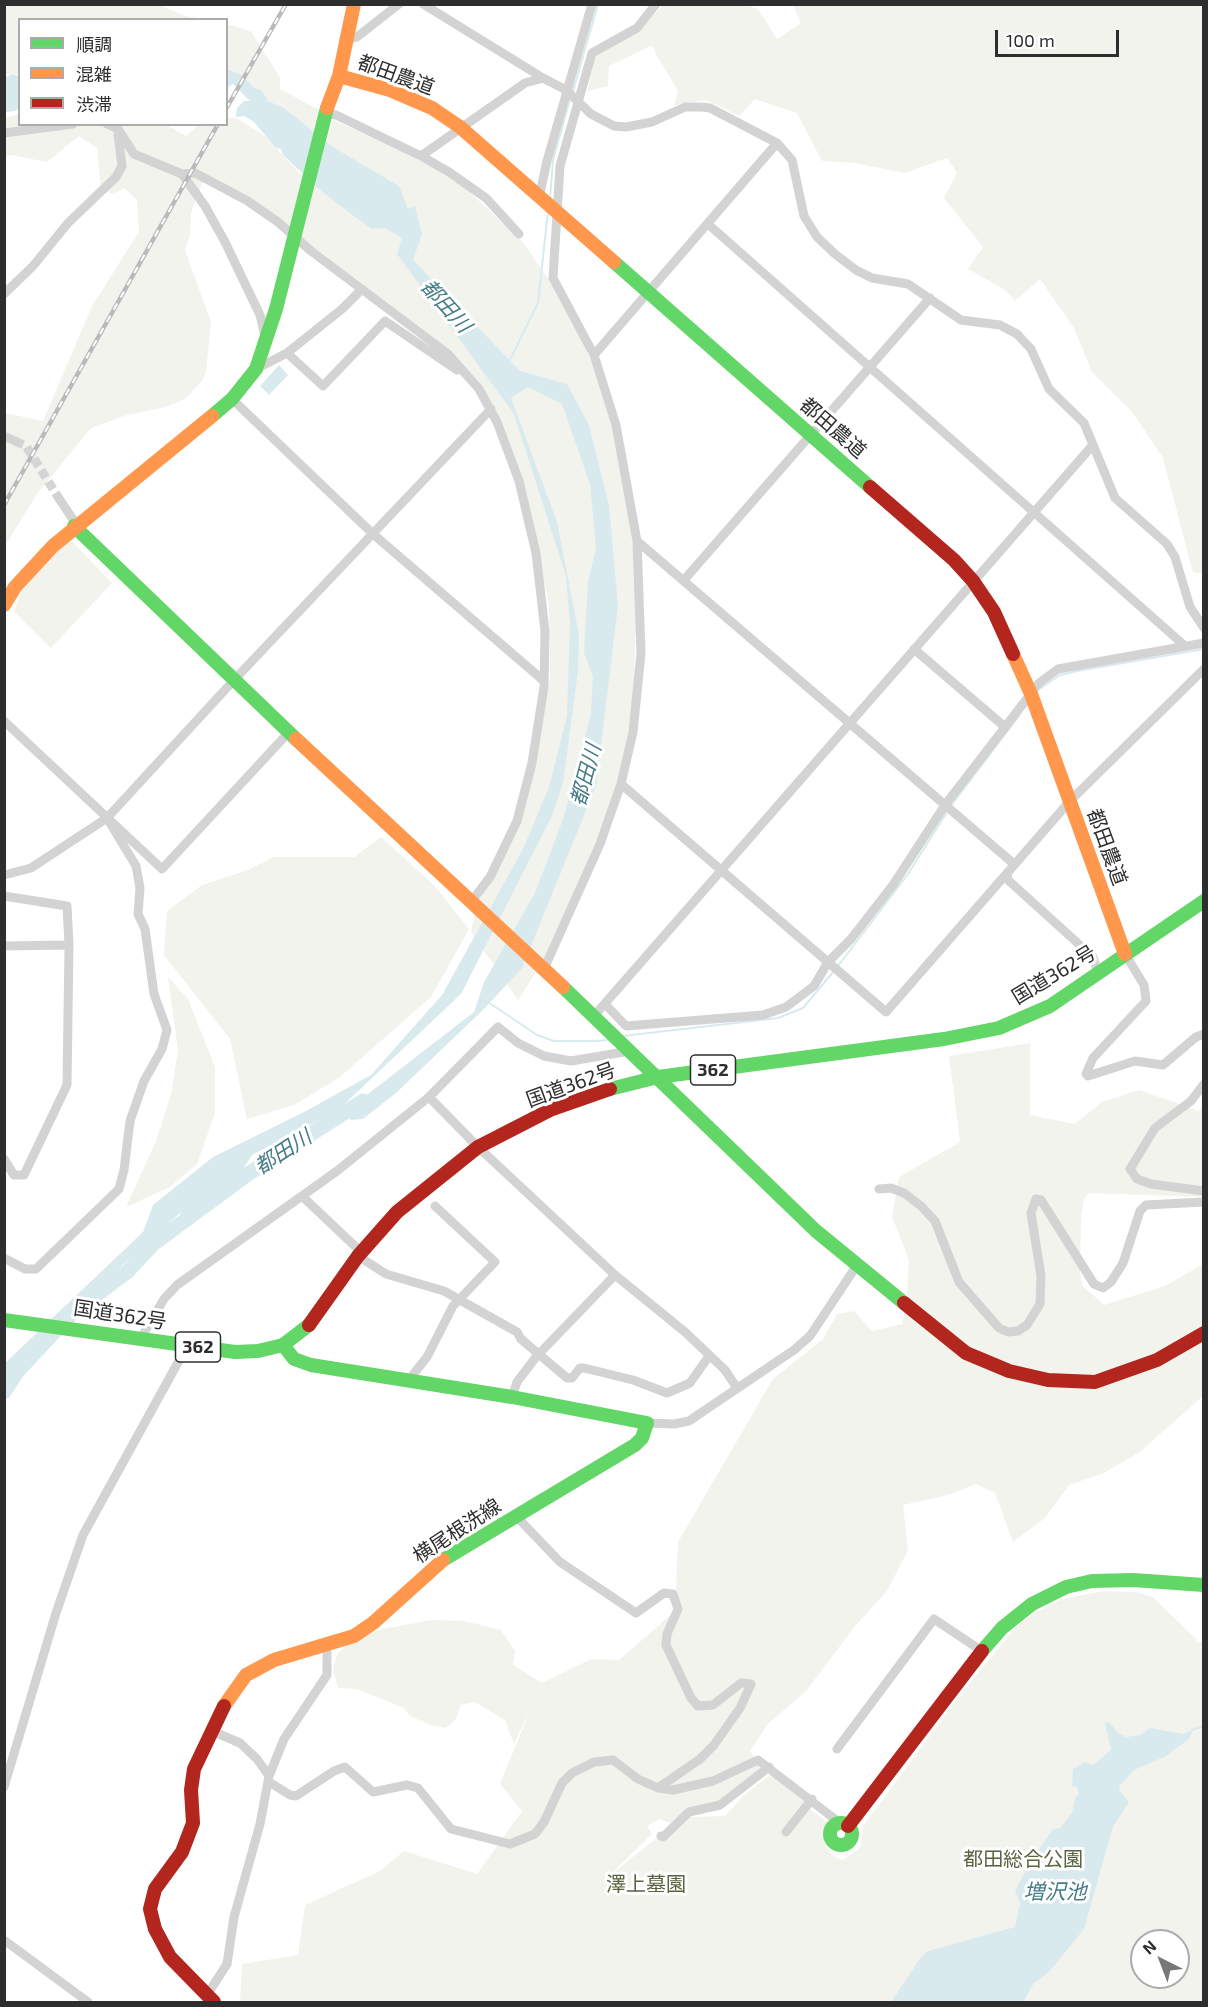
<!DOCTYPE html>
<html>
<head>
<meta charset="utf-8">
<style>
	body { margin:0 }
	#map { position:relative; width:1208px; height:2007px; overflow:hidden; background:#fff; font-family:"Exo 2","Noto Sans JP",sans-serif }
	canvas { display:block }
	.frame { position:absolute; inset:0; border:6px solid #2e2e2e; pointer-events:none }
	.legend { position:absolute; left:18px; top:18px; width:210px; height:108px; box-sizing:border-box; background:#fff; border:2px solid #ababab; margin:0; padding:8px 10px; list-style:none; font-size:18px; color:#2e2e2e }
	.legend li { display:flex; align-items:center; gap:12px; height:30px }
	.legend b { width:30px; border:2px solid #ababab }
	.north { position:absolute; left:1130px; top:1929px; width:60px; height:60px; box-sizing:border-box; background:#fff; border:2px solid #ababab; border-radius:50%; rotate:318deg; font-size:16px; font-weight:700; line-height:24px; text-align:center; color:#2e2e2e }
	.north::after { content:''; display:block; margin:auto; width:21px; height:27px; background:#777; clip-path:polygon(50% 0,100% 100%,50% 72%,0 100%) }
	.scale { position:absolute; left:995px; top:30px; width:124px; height:27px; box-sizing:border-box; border:3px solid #2e2e2e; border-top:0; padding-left:8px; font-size:18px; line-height:21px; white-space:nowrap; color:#2e2e2e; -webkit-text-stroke:4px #fff; paint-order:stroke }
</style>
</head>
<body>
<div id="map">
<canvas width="1208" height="2007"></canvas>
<div class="frame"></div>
<ul class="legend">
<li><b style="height:8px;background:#63d668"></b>順調</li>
<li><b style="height:8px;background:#ff974d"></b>混雑</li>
<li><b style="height:8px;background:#b3261e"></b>渋滞</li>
</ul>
<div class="north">N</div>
<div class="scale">100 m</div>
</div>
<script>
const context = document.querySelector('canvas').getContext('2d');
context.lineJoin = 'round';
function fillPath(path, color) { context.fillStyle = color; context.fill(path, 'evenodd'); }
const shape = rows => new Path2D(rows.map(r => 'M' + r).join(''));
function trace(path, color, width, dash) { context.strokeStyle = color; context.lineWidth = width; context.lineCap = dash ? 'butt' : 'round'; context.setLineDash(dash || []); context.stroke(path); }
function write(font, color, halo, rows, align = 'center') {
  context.font = font + ' "Exo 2","Noto Sans JP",sans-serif'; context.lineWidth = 6; context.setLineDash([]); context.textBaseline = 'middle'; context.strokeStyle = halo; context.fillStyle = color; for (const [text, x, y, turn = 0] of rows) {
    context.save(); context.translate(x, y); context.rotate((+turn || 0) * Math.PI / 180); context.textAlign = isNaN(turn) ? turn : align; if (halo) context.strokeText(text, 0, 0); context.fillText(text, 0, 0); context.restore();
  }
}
fillPath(shape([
	[4,5,160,5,185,16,203,19,20,20,19,74,5,75],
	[663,5,746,5,758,9,777,39,801,23,793,5,1203,5,1203,573,1193,573,1163,458,1133,413,1092,372,1074,328,1040,279,1015,301,1004,289,968,269,983,247,944,198,957,173,947,158,905,173,854,163,822,161,797,113,755,99,739,116,706,100,674,105,678,91,654,51,656,50,651,46,609,66,608,86,588,91,595,53,643,26],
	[226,24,251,31,280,78,280,89,321,111,315,132,227,73],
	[19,114,20,124,167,125,186,136,199,125,226,124,227,118,236,118,265,136,303,177,290,226,243,193,205,176,191,213,190,235,185,250,211,322,206,372,202,381,185,399,166,407,127,415,91,428,37,494,5,546,5,413,43,421,92,306,139,232,137,200,124,188,113,194,101,189,97,148,79,136,47,162,10,155,5,157,5,118],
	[333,120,396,147,463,186,522,241,567,306,599,380,617,439,634,547,636,622,633,707,624,756,616,793,577,891,546,957,518,1000,471,932,476,907,528,794,550,680,549,603,514,467,466,368,300,237],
	[70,539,112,583,51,648,14,612,23,587],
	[381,837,434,885,469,929,431,997,340,1077,294,1105,247,1119,230,1039,164,955,167,911,202,885,248,870,273,857,354,857],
	[168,977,188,999,215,1067,215,1113,197,1164,170,1187,126,1207,156,1141,171,1095,178,1050],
	[1030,1043,1030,1115,1075,1124,1102,1102,1139,1090,1199,1111,1203,1103,1203,1197,1089,1193,1084,1199,1081,1217,1080,1274,1083,1286,1104,1305,1165,1286,1203,1264,1203,1396,1141,1451,1104,1473,1069,1485,1045,1518,1013,1542,995,1493,976,1484,948,1495,903,1505,908,1550,887,1591,855,1626,806,1691,768,1724,750,1751,761,1770,719,1802,687,1809,671,1823,659,1819,647,1826,652,1834,610,1875,657,1838,663,1842,690,1817,725,1816,743,1796,769,1776,774,1777,807,1802,805,1805,829,1824,823,1834,824,1843,833,1856,843,1860,860,1848,864,1825,956,1700,1015,1628,1033,1614,1062,1599,1104,1591,1136,1592,1153,1597,1197,1640,1196,1642,1203,1642,1203,2002,240,2002,242,1964,298,1955,305,1905,380,1871,404,1851,477,1874,522,1811,500,1784,531,1708,514,1744,505,1720,475,1702,461,1705,455,1720,446,1728,431,1725,410,1716,404,1708,357,1689,338,1688,333,1669,337,1654,356,1638,382,1629,432,1620,465,1621,501,1630,515,1651,513,1665,542,1683,591,1659,619,1660,675,1611,678,1542,773,1379,823,1339,837,1314,854,1311,872,1331,902,1324,907,1298,909,1260,892,1217,899,1177,960,1142,949,1056],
	[1142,1941,1178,1941,1178,1977,1142,1977]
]), '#f2f3ed');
fillPath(shape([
	[226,69,240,74,253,87,262,91,268,101,284,108,333,147,399,186,408,209,415,206,422,234,413,260,520,371,567,384,589,425,609,505,618,606,596,786,522,968,483,1010,396,1093,363,1119,350,1120,346,1111,474,1012,484,982,535,893,563,819,580,761,591,712,593,676,584,653,588,581,596,548,590,484,562,404,528,387,511,398,557,522,579,635,578,671,563,783,552,816,461,994,337,1111,252,1155,221,1204,179,1214,36,1343,5,1380,5,1363,143,1232,153,1205,213,1157,304,1112,371,1075,442,995,523,849,549,787,567,716,570,623,566,576,514,414,397,254,402,238,385,228,372,229,355,217,320,190,283,155,281,149,276,148,254,122,244,116,236,117,237,108,244,101,250,101,233,84,229,86,227,95],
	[19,70,19,107,16,111,5,112,5,77,13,74,18,76],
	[279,365,288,375,269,395,260,386],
	[1109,1722,1118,1733,1126,1737,1140,1735,1150,1728,1183,1734,1193,1730,1189,1739,1164,1757,1134,1770,1120,1785,1119,1790,1129,1802,1113,1827,1084,1929,1049,1972,1034,1983,1023,2002,891,2002,921,1957,928,1951,1015,1927,1020,1903,1015,1891,1029,1864,1053,1829,1060,1828,1072,1813,1075,1798,1079,1794,1077,1787,1072,1786,1073,1769,1085,1762,1093,1765,1111,1750,1105,1723]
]), '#d9eaee');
trace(shape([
	[573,91,598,4],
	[550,199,553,160,570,99],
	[509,362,538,303,548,211],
	[1041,688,1060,675,1077,671,1204,649],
	[950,807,1019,716],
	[838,966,908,874,947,812],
	[488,1002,537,1035,554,1041,599,1041,612,1039],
	[623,1036,778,1018,803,1008,834,971],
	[1192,1730,1204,1726]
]), '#d9eaee', 2);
trace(shape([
	[4,1392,17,1372,72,1313,128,1271,153,1244,248,1174,363,1101]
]), '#d9eaee', 15);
trace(shape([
	[15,441,26,446,58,497]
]), '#d5d5d5', 9, [9, 4.5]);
trace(shape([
	[423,4,543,78],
	[348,39,357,37,399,4],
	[325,113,336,115,421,156,449,172,486,198,519,234],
	[107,124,118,129,134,154,182,174,195,173,246,200,278,222,311,251,448,354,479,389,497,422,519,481,536,553,545,631,544,687,532,763,517,821,490,877,471,902],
	[4,133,73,124],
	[421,156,525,83,543,78,566,90,591,114,614,126,626,127,652,122,685,107,702,107,710,108,777,143,792,160,804,216,817,237,835,254,856,270,872,278,908,284,961,320,1000,325,1017,334,1031,349,1049,389,1084,423,1115,498,1167,544,1175,557,1190,607,1204,628],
	[182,174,205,206,225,242,260,315,265,336],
	[539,198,547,161,592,4],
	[708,224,1185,646],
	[4,294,33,266,68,223,116,177,122,166,118,134],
	[287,353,323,386,385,321,457,370],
	[594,355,777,143],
	[256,369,287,353,342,309,362,289],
	[232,399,373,534,544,681],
	[4,436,15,441],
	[58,497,74,521,74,526],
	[637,541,1014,864],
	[684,580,930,298],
	[914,649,1005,727],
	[4,721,162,869,289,732],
	[621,784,886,1012,1069,802,1204,669],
	[1007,873,1008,880,1093,957,1098,974],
	[4,875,31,868,107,818,234,680,491,409],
	[4,896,67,906,69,945,67,1085,24,1175,14,1175,4,1159],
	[4,946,69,945],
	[1125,954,1144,985,1146,1001,1093,1058,1086,1074,1088,1076,1135,1061,1163,1065,1196,1037,1204,1034],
	[544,969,600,844,621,784,633,732,641,653,637,541,616,425,594,355,553,278,560,166,592,53,637,28,656,4],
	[605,1004,626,1026,763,1015,786,1007,814,986,828,962,851,939,893,885,945,805,1039,683,1058,669,1204,643],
	[594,1016,1092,446],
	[1204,1084,1191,1101,1155,1128,1130,1169,1137,1179,1151,1184,1204,1191],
	[429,1097,478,1147,615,1275,685,1332,725,1370,737,1388],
	[879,1189,891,1188,904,1193,921,1206,935,1221,959,1282,999,1328,1008,1332,1018,1331,1027,1325,1040,1304,1041,1276,1031,1213,1036,1199,1041,1200,1094,1284,1103,1288,1111,1282,1123,1263,1140,1211,1146,1205,1204,1202],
	[303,1197,361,1252],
	[358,1256,386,1274,444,1291,517,1332,521,1339,567,1378,572,1378,580,1368,584,1368,633,1380,667,1393,690,1383,709,1356],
	[4,1258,25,1269,36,1269,119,1189,124,1170,130,1121,144,1081,162,1049,167,1030,154,994,145,929,138,914,140,888,136,866,107,818],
	[141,1338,164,1299,177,1285,337,1171,429,1097,498,1027,518,1043,544,1056,571,1061,630,1051],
	[408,1381,427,1357,453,1306,495,1262,435,1206],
	[512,1397,517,1382,536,1357,615,1275],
	[647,1423,674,1424,689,1421,794,1350,810,1336,857,1265],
	[516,1516,560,1562,636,1613,664,1593,673,1594,678,1609,667,1634,666,1645,691,1698,698,1706,713,1705,741,1683,751,1684,740,1708,714,1745,700,1759,658,1788],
	[212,1731,240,1743,257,1759,269,1776],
	[837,1749,934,1619,982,1651],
	[269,1782,290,1795,296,1796,334,1771,345,1767,373,1792,407,1785,418,1788,451,1829,510,1844,535,1834,544,1822,562,1783,572,1773,594,1762,613,1760,638,1779,658,1788,673,1790,713,1781,758,1760,840,1823],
	[4,1787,56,1613,83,1535,187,1346],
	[786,1832,812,1799],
	[661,1836,663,1837,689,1812,720,1805,769,1767],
	[4,1940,88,2002],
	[207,1995,227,1964,234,1917,260,1824,269,1776,284,1739,327,1675,327,1644]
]), '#d3d3d3', 9);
trace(shape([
	[614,262,870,487],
	[212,416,232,399,256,369,276,309,327,108],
	[74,526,296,739],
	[563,987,816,1231,904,1303],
	[610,1089,658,1077,944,1039,999,1028,1050,1006,1204,901],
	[4,1320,235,1352,258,1351,283,1345,309,1325],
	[283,1345,294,1359,311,1365,512,1397,647,1423,642,1438,635,1445,443,1560],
	[982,1651,1002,1628,1032,1604,1066,1587,1092,1581,1133,1580,1204,1585],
	'830 1834a11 11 0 1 1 22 0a11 11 0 1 1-22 0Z'
]), '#63d668', 14);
trace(shape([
	[339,76,390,90,432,108,460,127,614,262],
	[327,108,339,76,354,4],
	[4,605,15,587,53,546,212,416],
	[1013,654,1031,694,1125,954],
	[296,739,563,987],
	[224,1706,246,1675,274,1660,354,1636,373,1623,443,1560]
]), '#ff974d', 14);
trace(shape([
	[870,487,954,560,973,581,994,612,1013,654],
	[904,1303,966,1353,1009,1371,1048,1380,1095,1382,1157,1360,1204,1333],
	[309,1325,358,1256,397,1212,478,1147,550,1110,610,1089],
	[848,1826,982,1651],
	[214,2002,170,1957,155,1929,150,1909,155,1889,182,1852,193,1823,191,1790,194,1769,224,1706]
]), '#b3261e', 14);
const rail = shape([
	[226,109,286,4],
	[4,505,218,124]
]);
trace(rail, '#bababa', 4.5);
trace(rail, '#fff', 2, [7]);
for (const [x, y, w] of [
	[713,1070,45],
	[198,1347,45]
]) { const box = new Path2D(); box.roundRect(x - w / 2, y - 15, w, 30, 4.5); context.fillStyle = '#fff'; context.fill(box); trace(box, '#2e2e2e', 1.5); }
write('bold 18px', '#2e2e2e', null, [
	["362",713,1070],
	["362",198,1347]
]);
write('20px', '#2e2e2e', '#fff', [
	["都田農道",396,75,20],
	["都田農道",833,428,41],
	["都田農道",1107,847,70],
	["国道362号",1054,975,-31],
	["国道362号",571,1085,-20],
	["国道362号",120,1315,9],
	["横尾根洗線",457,1531,-33]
]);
write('20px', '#596541', '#fff', [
	["都田総合公園",1023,1859],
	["澤上墓園",646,1884]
]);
write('italic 21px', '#457c87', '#fff', [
	["都田川",446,306,48],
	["都田川",586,775,-75],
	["都田川",283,1152,-33],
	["増沢池",1055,1892]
]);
</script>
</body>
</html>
